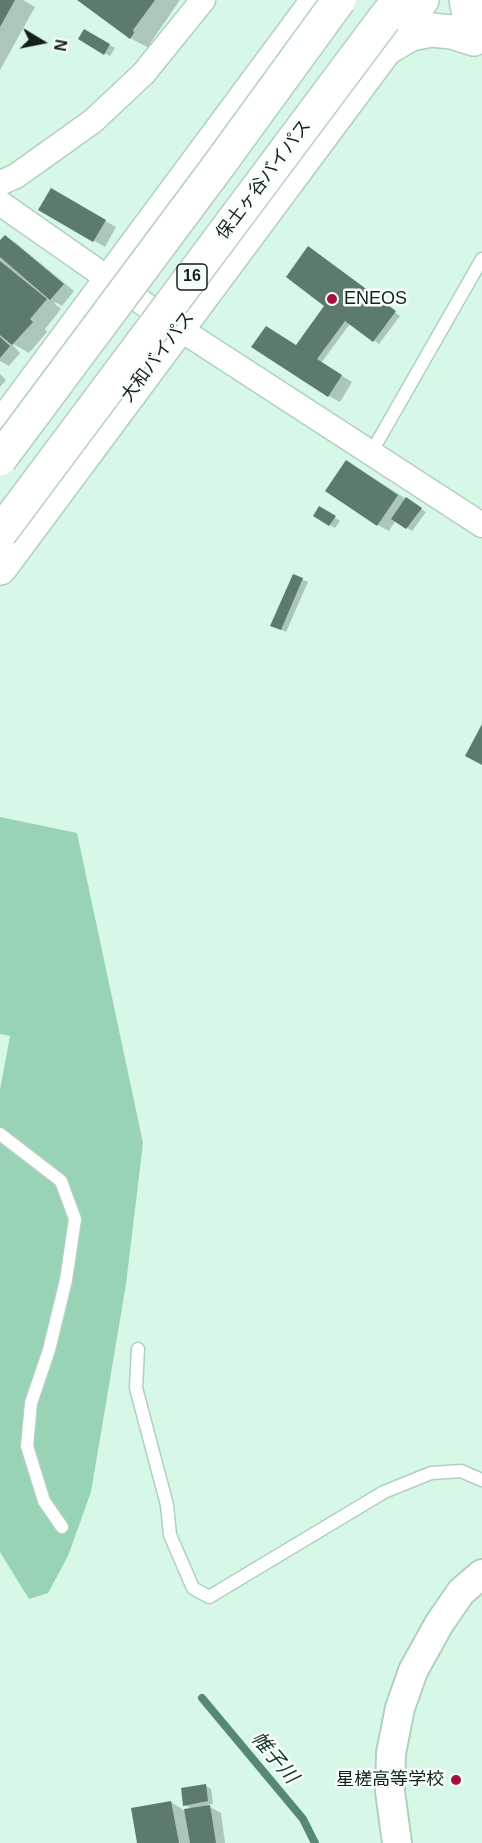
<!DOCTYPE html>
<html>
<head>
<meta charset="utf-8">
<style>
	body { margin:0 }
	#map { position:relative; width:482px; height:1843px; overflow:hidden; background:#d7f8e7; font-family:Arial,sans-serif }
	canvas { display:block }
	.north { position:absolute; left:12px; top:12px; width:60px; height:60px; -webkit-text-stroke:4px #f8fefb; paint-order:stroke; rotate:100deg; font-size:16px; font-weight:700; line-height:24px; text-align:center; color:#14201b }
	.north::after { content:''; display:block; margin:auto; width:21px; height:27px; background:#14201b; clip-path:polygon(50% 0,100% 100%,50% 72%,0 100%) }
</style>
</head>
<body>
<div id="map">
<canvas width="482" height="1843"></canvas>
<div class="north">N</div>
</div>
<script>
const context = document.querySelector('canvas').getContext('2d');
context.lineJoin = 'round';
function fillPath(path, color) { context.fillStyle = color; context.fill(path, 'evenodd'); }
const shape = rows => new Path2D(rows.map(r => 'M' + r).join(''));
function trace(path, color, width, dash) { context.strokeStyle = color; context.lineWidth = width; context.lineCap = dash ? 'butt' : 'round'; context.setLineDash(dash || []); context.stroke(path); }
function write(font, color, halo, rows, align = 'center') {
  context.font = font + ' Arial,"Noto Sans JP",sans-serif'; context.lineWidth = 5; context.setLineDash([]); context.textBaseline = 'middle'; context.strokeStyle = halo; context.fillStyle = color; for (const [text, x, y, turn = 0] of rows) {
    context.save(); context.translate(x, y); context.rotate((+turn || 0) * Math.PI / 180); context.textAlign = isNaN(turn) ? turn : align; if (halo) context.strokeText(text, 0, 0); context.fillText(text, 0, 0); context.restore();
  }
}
fillPath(shape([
	[0,817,77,833,143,1143,126,1284,91,1492,68,1556,48,1593,29,1599,0,1552,0,1090,10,1036,0,1034]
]), '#98d3b6');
fillPath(shape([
	[0,0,23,0,35,7,0,70],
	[80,0,180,0,151,42,152,44,149,48,130,38],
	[85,31,115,48,110,56,80,39],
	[51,190,116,227,105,247,40,210],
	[5,237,16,243,74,291,62,306,55,302,54,303,61,309,45,329,47,332,29,353,10,342,20,353,9,366,0,361,0,242],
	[314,251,400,316,379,344,350,324,321,363,352,382,340,402,329,396,297,346,326,306],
	[0,374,6,380,0,387],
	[358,468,426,512,412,531,396,520,389,531,378,525],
	[319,508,340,521,335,528,315,516],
	[294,576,308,582,286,632,278,628],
	[205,1785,211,1789,213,1804,206,1805,221,1813,225,1843,139,1843,171,1802,185,1811,193,1810,185,1805]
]), '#0003');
trace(shape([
	[202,1698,303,1819,315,1843]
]), '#568872', 8);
fillPath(shape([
	[0,0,15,0,0,27],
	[77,0,155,0,133,30,134,33,130,39],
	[84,29,110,44,104,55,78,39],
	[51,188,106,220,93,242,38,210],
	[5,235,64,284,50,300,0,257,0,240],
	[308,246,396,311,373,342,345,321,317,359,342,375,328,397,251,347,266,326,296,345,324,306,286,277],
	[0,261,47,299,30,319,33,322,12,345,0,335],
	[0,337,10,346,0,358],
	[346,460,398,495,377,526,325,491],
	[406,497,422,508,406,529,391,519],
	[319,506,336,516,329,526,313,516],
	[293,574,303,578,281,630,270,626],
	[482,724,482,765,465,756],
	[206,1784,208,1801,183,1806,181,1788],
	[171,1801,179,1843,137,1843,131,1808],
	[210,1805,216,1843,190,1843,184,1809]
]), '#5d7b6c');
const service = shape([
	[371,453,482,259],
	[0,1134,61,1181,75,1219,66,1280,49,1350,31,1403,27,1446,44,1501,62,1527],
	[138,1349,136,1388,167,1505,170,1535,193,1588,209,1597,384,1492,431,1473,461,1471,482,1480]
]);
const minor = shape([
	[0,183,16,176,93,121,144,73,203,0],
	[0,203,180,329,482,525]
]);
const tertiary = shape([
	[397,1843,390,1791,391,1753,400,1708,413,1671,439,1624,461,1592,482,1574]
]);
const trunk = shape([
	[387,48,411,34,431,30,452,32,474,39,466,0],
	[0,429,318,0],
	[0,568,422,0]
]);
const motorway = shape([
	[384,19,399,0]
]);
trace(service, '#b0d0c0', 15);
trace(minor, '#b0d0c0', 27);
trace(tertiary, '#b0d0c0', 32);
trace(trunk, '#b0d0c0', 36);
trace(motorway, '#b0d0c0', 36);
trace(service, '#fff', 12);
trace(minor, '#fff', 24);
trace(tertiary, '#fff', 28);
trace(trunk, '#fff', 33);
trace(motorway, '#fff', 33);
const motorwayBridge = shape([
	[0,459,219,165,339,0],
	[0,533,384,19]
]);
trace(motorwayBridge, '#b0d0c0', 36, []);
trace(motorwayBridge, '#fff', 33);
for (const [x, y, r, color] of [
	[332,299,6,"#a70f3c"],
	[456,1780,6,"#a70f3c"]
]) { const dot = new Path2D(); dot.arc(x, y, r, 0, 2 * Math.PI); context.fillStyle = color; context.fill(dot); trace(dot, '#f8fefb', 2); }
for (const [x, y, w] of [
	[192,277,30]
]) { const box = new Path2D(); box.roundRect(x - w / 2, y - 13, w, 26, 4.5); context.fillStyle = '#f8fefb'; context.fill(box); trace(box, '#14201b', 1.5); }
write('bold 16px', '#14201b', null, [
	["16",192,277]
]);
write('18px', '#14201b', '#f8fefb', [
	["保土ヶ谷バイパス",264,180,-53],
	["大和バイパス",158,357,-53]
]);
write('18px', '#14201b', '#f8fefb', [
	["ENEOS",344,299],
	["星槎高等学校",444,1780,"right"]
], 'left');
write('italic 20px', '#153427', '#f8fefb', [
	["帷子川",274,1758,50]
]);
</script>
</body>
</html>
